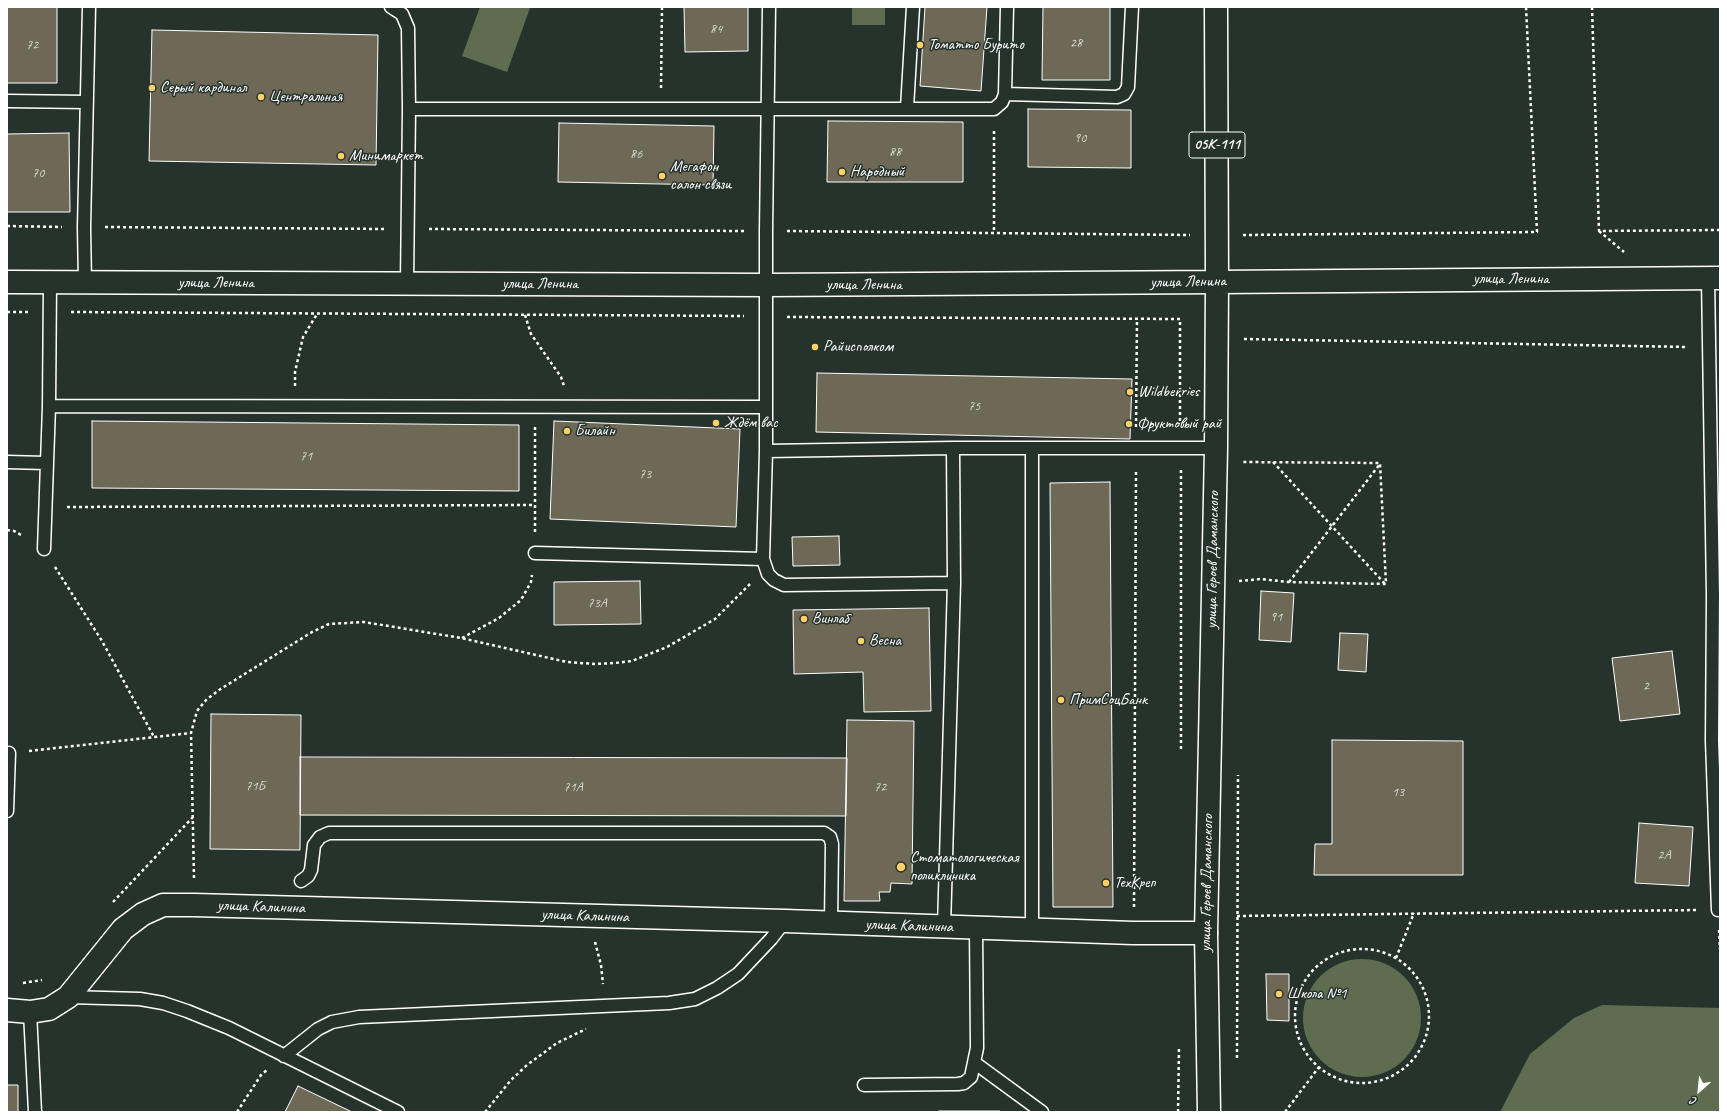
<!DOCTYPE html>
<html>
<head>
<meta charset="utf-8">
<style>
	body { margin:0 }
	#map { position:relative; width:1727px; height:1119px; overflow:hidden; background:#26332d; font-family:Caveat,sans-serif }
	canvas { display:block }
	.frame { position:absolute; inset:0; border:8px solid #fff; pointer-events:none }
	.north { position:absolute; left:1679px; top:1071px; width:40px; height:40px; -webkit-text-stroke:3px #26332d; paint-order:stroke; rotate:207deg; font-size:11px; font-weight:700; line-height:16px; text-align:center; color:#fff }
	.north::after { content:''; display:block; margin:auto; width:14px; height:18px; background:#fff; clip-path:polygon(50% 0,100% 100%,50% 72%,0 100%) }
</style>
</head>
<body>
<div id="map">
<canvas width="1727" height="1119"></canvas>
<div class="frame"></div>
<div class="north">С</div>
</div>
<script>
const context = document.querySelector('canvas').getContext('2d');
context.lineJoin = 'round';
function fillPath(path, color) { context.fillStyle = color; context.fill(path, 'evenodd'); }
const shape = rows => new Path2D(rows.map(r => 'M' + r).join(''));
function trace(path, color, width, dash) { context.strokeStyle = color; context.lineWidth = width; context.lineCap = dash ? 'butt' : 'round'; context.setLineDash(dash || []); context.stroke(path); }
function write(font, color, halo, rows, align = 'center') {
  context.font = font + ' Caveat,sans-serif'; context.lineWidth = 3; context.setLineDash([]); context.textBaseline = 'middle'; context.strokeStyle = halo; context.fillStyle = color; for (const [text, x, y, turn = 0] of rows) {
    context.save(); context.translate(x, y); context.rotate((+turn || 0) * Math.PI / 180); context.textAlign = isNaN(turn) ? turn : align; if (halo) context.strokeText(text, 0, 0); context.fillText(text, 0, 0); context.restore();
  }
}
fillPath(shape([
	[480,7,526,7,530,8,507,72,462,56],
	[852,7,885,7,885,25,852,25],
	'1303 1018a59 59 0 1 1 118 0a59 59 0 1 1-118 0Z',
	[1602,1005,1720,1008,1720,1112,1500,1112,1530,1054,1574,1018]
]), '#5e6d4f');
const building = shape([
	[7,7,57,7,57,83,7,83,7,7],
	[684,7,748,7,748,51,685,52,684,7],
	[925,7,987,7,981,91,920,86,925,7],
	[1043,7,1110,7,1110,80,1042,80,1043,7],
	[152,30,378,35,376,165,149,161,152,30],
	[1028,109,1131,110,1131,168,1028,167,1028,109],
	[828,121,963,122,963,182,827,182,828,121],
	[559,123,714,126,713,185,558,182,559,123],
	[69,133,70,212,7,212,7,134,69,133],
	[817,373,1132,379,1130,439,816,432,817,373],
	[92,421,519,425,519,491,92,488,92,421],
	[554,421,740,429,736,527,550,519,554,421],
	[1110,482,1113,907,1053,907,1050,483,1110,482],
	[839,536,840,565,793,566,792,537,839,536],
	[640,581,641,624,554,625,554,582,640,581],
	[1261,591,1294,593,1291,642,1259,640,1261,591],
	[929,608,931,711,864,712,863,672,794,674,793,610,929,608],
	[1340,633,1368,634,1366,672,1338,670,1340,633],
	[1672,651,1680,714,1620,721,1612,658,1672,651],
	[211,714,301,715,300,850,210,849,211,714],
	[847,720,914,721,912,884,891,883,890,892,879,892,880,901,844,901,847,720],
	[1332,740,1463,741,1463,875,1314,875,1315,844,1332,844,1332,740],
	[300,757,847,758,846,816,300,815,300,757],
	[1639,823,1693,827,1689,886,1635,883,1639,823],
	[1266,974,1289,974,1289,1021,1267,1020,1266,974],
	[7,1085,18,1085,18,1112,7,1112,7,1085],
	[298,1086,352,1112,285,1112,298,1086],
	[939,1111,1000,1111,1000,1112,939,1112,939,1111]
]);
fillPath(building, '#6d6956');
trace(building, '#fff', 1);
const lane = shape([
	[391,7,402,14,408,28,409,109],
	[769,7,766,231,766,451,953,448,1216,448],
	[1005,94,1117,97,1124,94,1128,87,1132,7],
	[7,101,87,102],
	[907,108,913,7],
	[1708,278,1713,596,1712,741,1718,910],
	[85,283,84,227,89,7],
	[407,283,409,109,994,109,1002,102,1005,94,1007,7],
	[49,406,766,407],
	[7,462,46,463],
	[44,549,49,406,50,282],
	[535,553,763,559,766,451],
	[763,559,768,574,774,580,784,585,954,583],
	[7,811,9,753],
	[301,881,308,876,311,870,314,845,320,837,329,833,824,833,830,837,832,844,831,923],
	[944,927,954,583,953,448],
	[1032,929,1032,449],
	[68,997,140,999,163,1003,187,1011,229,1028,398,1112],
	[30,1012,35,1112],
	[284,1056,318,1029,332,1022,359,1017,669,1003,695,999,717,988,738,974,771,939,785,921],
	[975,1063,1042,1112],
	[864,1085,958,1084,964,1083,971,1077,977,1048,976,928]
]);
const street = shape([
	[7,1010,30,1012,49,1009,68,997,123,929,143,914,163,905,194,905,785,921,1133,933,1206,933]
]);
const secondary = shape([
	[1209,1112,1206,933,1216,448,1217,282,1720,278]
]);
const primary = shape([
	[7,282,766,285,1217,282,1216,7]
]);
trace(lane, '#fff', 15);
trace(street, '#fff', 25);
trace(secondary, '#fff', 25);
trace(primary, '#fff', 25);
trace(shape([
	[1592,7,1599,231,1720,230],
	[661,88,662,7],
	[994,131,994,233],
	[7,226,62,227],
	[105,227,386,229],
	[429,229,744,231],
	[787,231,1190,235],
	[1599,231,1624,252],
	[1243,235,1537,232,1526,7],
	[7,312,28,312],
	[71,312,744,316],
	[525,315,531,334,561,377,564,386],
	[787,317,1180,319,1180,427],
	[1244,339,1688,347],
	[295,386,295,372,303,337,317,314],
	[1136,427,1137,319],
	[1273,462,1385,584],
	[1181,470,1181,751],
	[67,507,535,505],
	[7,530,14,531,23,536],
	[535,532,535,427],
	[55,567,102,641,154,737],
	[1239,581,1261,579,1288,582,1386,584,1380,463,1243,462],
	[1289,582,1380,464],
	[462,638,499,618,521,600,531,582,532,575],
	[29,751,191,733],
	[194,878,191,733,197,711,206,700,219,690,312,632,329,624,364,622,461,638,567,662,595,664,615,663,632,661,667,647,715,619,750,584],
	[113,902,193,817],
	[1134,907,1136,470],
	[1237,916,1697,910],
	[1719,930,1720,949],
	[595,942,601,965,603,984],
	'1295 1016a67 67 0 1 1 134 0a67 67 0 1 1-134 0Z',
	[1396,958,1414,913],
	[23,983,42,980],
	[1237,1058,1238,775],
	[237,1112,261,1075,267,1070],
	[485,1112,511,1080,527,1065,557,1043,586,1029],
	[1178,1112,1179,1048],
	[1285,1112,1319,1067]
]), '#fff', 2.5, [3, 3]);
trace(lane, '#26332d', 12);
trace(street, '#26332d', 22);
trace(secondary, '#26332d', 22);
trace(primary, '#26332d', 22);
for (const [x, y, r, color] of [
	[920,45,4,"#ffd166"],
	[152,88,4,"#ffd166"],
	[261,97,4,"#ffd166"],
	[341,156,4,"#ffd166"],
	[842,172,4,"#ffd166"],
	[662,176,4,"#ffd166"],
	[815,347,4,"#ffd166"],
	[1130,392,4,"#ffd166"],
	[716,423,4,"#ffd166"],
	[1129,424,4,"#ffd166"],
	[567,431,4,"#ffd166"],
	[804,619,4,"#ffd166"],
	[861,641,4,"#ffd166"],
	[1061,700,4,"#ffd166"],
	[901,867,5,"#ffd166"],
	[1106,883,4,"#ffd166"],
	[1279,994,4,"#ffd166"]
]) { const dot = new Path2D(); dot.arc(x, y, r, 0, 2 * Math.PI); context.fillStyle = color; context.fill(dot); trace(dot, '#26332d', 1.5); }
write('14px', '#dadad5', null, [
	["84",716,29],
	["28",1076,43],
	["72",32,45],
	["90",1080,138],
	["88",895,152],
	["86",636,154],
	["70",38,173],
	["75",974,406],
	["71",306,456],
	["73",645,474],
	["73А",597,603],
	["91",1276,617],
	["2",1646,686],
	["71Б",255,786],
	["71А",573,787],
	["72",880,787],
	["13",1398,792],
	["2А",1664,855]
]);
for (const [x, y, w] of [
	[1217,145,56]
]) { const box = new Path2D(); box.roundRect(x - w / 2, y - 13, w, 26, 3); context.fillStyle = '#26332d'; context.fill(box); trace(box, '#fff', 1); }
write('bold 15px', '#fff', null, [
	["05К-111",1217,145]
]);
write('16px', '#fff', '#26332d', [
	["Томатто Бурито",928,45],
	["Серый кардинал",160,88],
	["Центральная",269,97],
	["Минимаркет",349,156],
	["Мегафон",670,167],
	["салон связи",670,185],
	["Народный",850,172],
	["Райисполком",823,347],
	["Wildberries",1138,392],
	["Ждём вас",724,423],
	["Фруктовый рай",1137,424],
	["Билайн",575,431],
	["Винлаб",812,619],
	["Весна",869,641],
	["ПримСоцБанк",1069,700],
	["Стоматологическая",910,858],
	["поликлиника",910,876],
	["ТехКреп",1114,883],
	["Школа №1",1287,994]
], 'left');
write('16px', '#fff', '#26332d', [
	["улица Ленина",1511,279],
	["улица Ленина",1188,282,-1],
	["улица Ленина",216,283],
	["улица Ленина",540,284],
	["улица Ленина",864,285],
	["улица Героев Даманского",1213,560,-89],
	["улица Героев Даманского",1207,883,-89],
	["улица Калинина",261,907,2],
	["улица Калинина",585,916,2],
	["улица Калинина",909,926,2]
]);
</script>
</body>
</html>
